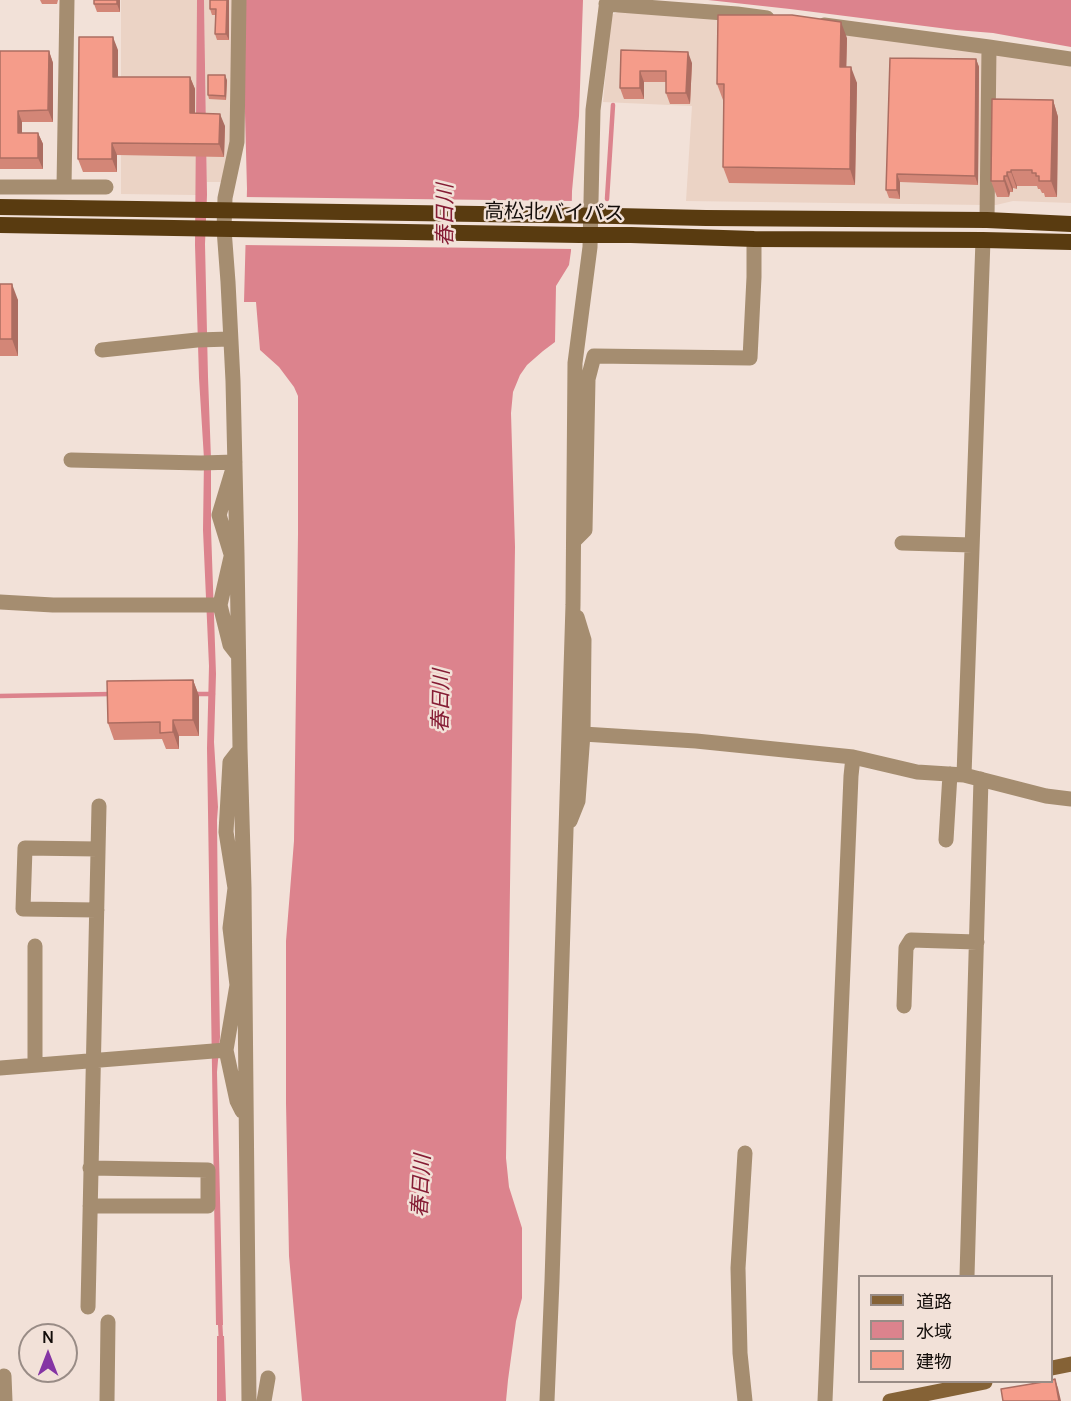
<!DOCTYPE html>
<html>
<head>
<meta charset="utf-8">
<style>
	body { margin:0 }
	#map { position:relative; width:1071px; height:1401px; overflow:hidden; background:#f2e1d8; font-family:Manrope,"Noto Sans JP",sans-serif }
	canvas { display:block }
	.legend { position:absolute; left:858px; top:1275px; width:195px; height:108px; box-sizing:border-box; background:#f2e1d8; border:2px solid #998c86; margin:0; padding:8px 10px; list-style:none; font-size:18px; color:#130d0a }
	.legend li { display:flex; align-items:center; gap:12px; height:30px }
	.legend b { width:30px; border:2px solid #998c86 }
	.north { position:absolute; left:18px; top:1323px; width:60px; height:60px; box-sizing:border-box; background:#f2e1d8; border:2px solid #998c86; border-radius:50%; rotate:0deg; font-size:16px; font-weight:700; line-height:24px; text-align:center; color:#130d0a }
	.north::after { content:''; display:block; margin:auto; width:21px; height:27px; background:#8535a4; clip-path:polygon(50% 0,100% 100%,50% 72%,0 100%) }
</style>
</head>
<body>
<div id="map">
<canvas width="1071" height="1401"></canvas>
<ul class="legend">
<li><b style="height:8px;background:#856236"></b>道路</li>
<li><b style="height:16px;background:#dc838d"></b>水域</li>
<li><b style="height:16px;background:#f59c8a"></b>建物</li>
</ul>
<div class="north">N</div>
</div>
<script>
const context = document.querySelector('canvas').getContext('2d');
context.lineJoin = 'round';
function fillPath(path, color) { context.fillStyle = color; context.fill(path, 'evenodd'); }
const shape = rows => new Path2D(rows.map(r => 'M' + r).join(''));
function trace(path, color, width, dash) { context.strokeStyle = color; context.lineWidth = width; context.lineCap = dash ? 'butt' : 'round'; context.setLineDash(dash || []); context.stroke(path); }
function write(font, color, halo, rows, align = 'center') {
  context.font = font + ' Manrope,"Noto Sans JP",sans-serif'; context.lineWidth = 5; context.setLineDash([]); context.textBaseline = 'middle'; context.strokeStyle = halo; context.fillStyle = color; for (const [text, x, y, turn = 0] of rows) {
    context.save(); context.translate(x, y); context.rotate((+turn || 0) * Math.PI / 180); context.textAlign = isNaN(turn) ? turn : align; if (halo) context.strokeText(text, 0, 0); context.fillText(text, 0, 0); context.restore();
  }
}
fillPath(shape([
	[121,0,197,0,196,195,121,194],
	[204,0,235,0,234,139,225,182,207,182],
	[623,10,736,18,986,51,984,205,686,201,692,106,603,102,611,15],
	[993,51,1071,63,1071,203,1013,201,996,205,990,205]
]), '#ebd3c5');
fillPath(shape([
	[197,0,204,0,207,195,205,244,208,377,211,459,211,529,216,674,214,742,218,807,217,820,218,920,220,1037,217,1072,223,1325,216,1325,207,748,209,666,203,530,204,459,199,378,195,245],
	[242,0,583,0,579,116,572,191,571,251,569,265,556,286,555,342,543,351,527,365,520,375,513,392,511,413,515,547,506,1158,509,1187,522,1228,522,1298,516,1321,508,1380,506,1401,302,1401,289,1256,286,1103,286,941,294,841,298,534,298,396,294,387,279,367,260,350,256,302,244,302,247,189],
	[708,0,1071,0,1071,47,993,33,956,30,790,9],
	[217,1336,224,1336,226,1401,217,1401]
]), '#dc838d');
fillPath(shape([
	[244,197,575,201,574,249,243,245]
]), '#f2e1d8');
trace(shape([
	[607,199,613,105],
	[192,694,213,694],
	[0,696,111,694],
	[220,1320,221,1341]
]), '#dc838d', 4.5);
trace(shape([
	[239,0,237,142,225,198,224,229,228,282,233,381,237,554,240,748,244,888,249,1401],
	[606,4,737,14,767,18],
	[824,25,989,47,1071,59],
	[0,187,106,187],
	[64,187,67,0],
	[987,220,989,47],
	[102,350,197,340,230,339],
	[71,460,201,463,235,462,219,515,231,554],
	[574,541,585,530,588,379,594,356,750,358,754,277,754,239],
	[902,543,972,545],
	[231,557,220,605,230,645,237,654],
	[0,602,53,605,220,605],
	[577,617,584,640,583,734],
	[237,753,230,762,226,832,235,888,244,888],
	[964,775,983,240],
	[570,821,578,801,583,734,696,741,853,757,917,772,964,775,1046,796,1071,799],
	[946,840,950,774],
	[235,888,230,928,237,985,226,1050,237,1101,242,1111],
	[97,910,23,909,25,848,98,849],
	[904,1006,906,948,911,940,977,942],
	[35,1065,35,946],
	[0,1068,226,1050],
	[90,1206,208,1206,208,1170,90,1168],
	[967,1276,981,779],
	[88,1307,99,806],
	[4,1376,5,1401],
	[107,1401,108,1322],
	[264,1401,268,1378],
	[547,1401,552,1281,573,605,575,363,590,247,593,110,607,0],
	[745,1401,740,1353,738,1268,745,1153],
	[825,1401,851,776,853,757]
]), '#a58d70', 15);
trace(shape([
	[1052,1368,1071,1364],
	[890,1401,985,1382]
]), '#856236', 15);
trace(shape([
	[0,207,616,216,706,218,987,220,1071,224],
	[0,225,579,235,631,235,754,239,983,240,1071,242]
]), '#593b10', 16);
fillPath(shape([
	[40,0,58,0,57,4,42,4],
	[94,0,120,0,120,12,97,12,94,4],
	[210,0,229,0,229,40,217,40,215,34,216,15,212,15,210,9],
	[847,38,846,67,857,83,855,185,729,183,723,167,723,100,717,84],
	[118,50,118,77,190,77,195,89,195,113,225,126,224,157,117,155,117,172,83,172,78,159],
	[621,50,692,63,690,104,670,104,666,93,666,82,644,82,644,99,624,99,620,88],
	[0,51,49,51,53,63,53,122,22,122,22,133,38,133,43,144,43,169,0,169],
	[976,59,979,67,978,185,900,182,900,199,889,198,886,190],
	[227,80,226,100,209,99,208,95],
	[1053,100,1058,117,1057,197,1045,197,1044,193,1042,193,1040,189,1038,189,1037,186,1017,186,1017,189,1013,188,1013,192,1010,192,1009,197,997,197,991,181],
	[0,284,18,300,18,356,0,356],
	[193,680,199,696,199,736,179,736,179,749,166,749,162,739,114,740,108,723]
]), '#d38677');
fillPath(shape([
	[117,0,120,0,120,12,117,4],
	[227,0,229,0,229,40,226,34],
	[841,22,847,38,846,83,840,67],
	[113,37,118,50,118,89,113,77],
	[49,51,53,63,53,122,48,110],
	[688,52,692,63,690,104,686,93],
	[976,59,979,67,978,185,975,176],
	[851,67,857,83,855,185,850,169],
	[640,71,644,82,644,99,640,88],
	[225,75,227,80,226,100,225,96],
	[190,77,195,89,195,126,190,113],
	[1053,100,1058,117,1057,197,1051,181],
	[18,111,22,122,22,144,18,133],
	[220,114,225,126,224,157,219,144],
	[38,133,43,144,43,169,38,158],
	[112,143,117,155,117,172,112,159],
	[1011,170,1017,186,1017,189,1011,172],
	[1007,172,1013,188,1013,192,1007,176],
	[897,174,900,182,900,199,897,190],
	[1004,176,1010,192,1009,197,1004,181],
	[12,284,18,300,18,356,12,339],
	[193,680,199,696,199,736,193,720],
	[173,720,179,736,179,749,173,732],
	[1055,1379,1058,1388,1061,1401,1059,1401]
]), '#ac6d61');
const building = shape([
	[94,0,117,0,117,4,94,4,94,0],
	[210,0,227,0,226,34,215,34,216,9,210,9,210,0],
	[718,15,792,15,841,22,840,67,851,67,850,169,723,167,724,84,717,84,718,15],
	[79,37,113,37,113,77,190,77,190,113,220,114,219,144,112,143,112,159,78,159,79,37],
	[621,50,688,52,686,93,666,93,666,71,640,71,640,88,620,88,621,50],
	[0,51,49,51,48,110,18,111,18,133,38,133,38,158,0,158,0,51],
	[890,58,976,59,975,176,897,174,897,190,886,190,890,58],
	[208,75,225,75,225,96,208,95,208,75],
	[992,99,1053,100,1051,181,1039,181,1039,176,1036,176,1036,173,1032,173,1032,170,1011,170,1011,172,1007,172,1007,176,1004,176,1004,181,991,181,992,99],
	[0,284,12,284,12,339,0,339,0,284],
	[193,680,193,720,173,720,173,732,160,733,160,722,108,723,107,681,193,680],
	[1055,1379,1059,1401,1003,1401,1001,1389,1043,1382,1052,1382,1052,1380,1055,1379]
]);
fillPath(building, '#f59c8a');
trace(building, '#ac6d61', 1.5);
write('20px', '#130d0a', '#f2e1d8', [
	["高松北バイパス",554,213,1]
]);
write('italic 21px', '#851c34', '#f2e1d8', [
	["春日川",446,215,-90],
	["春日川",442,701,-89],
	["春日川",422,1186,-87]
]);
</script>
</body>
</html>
